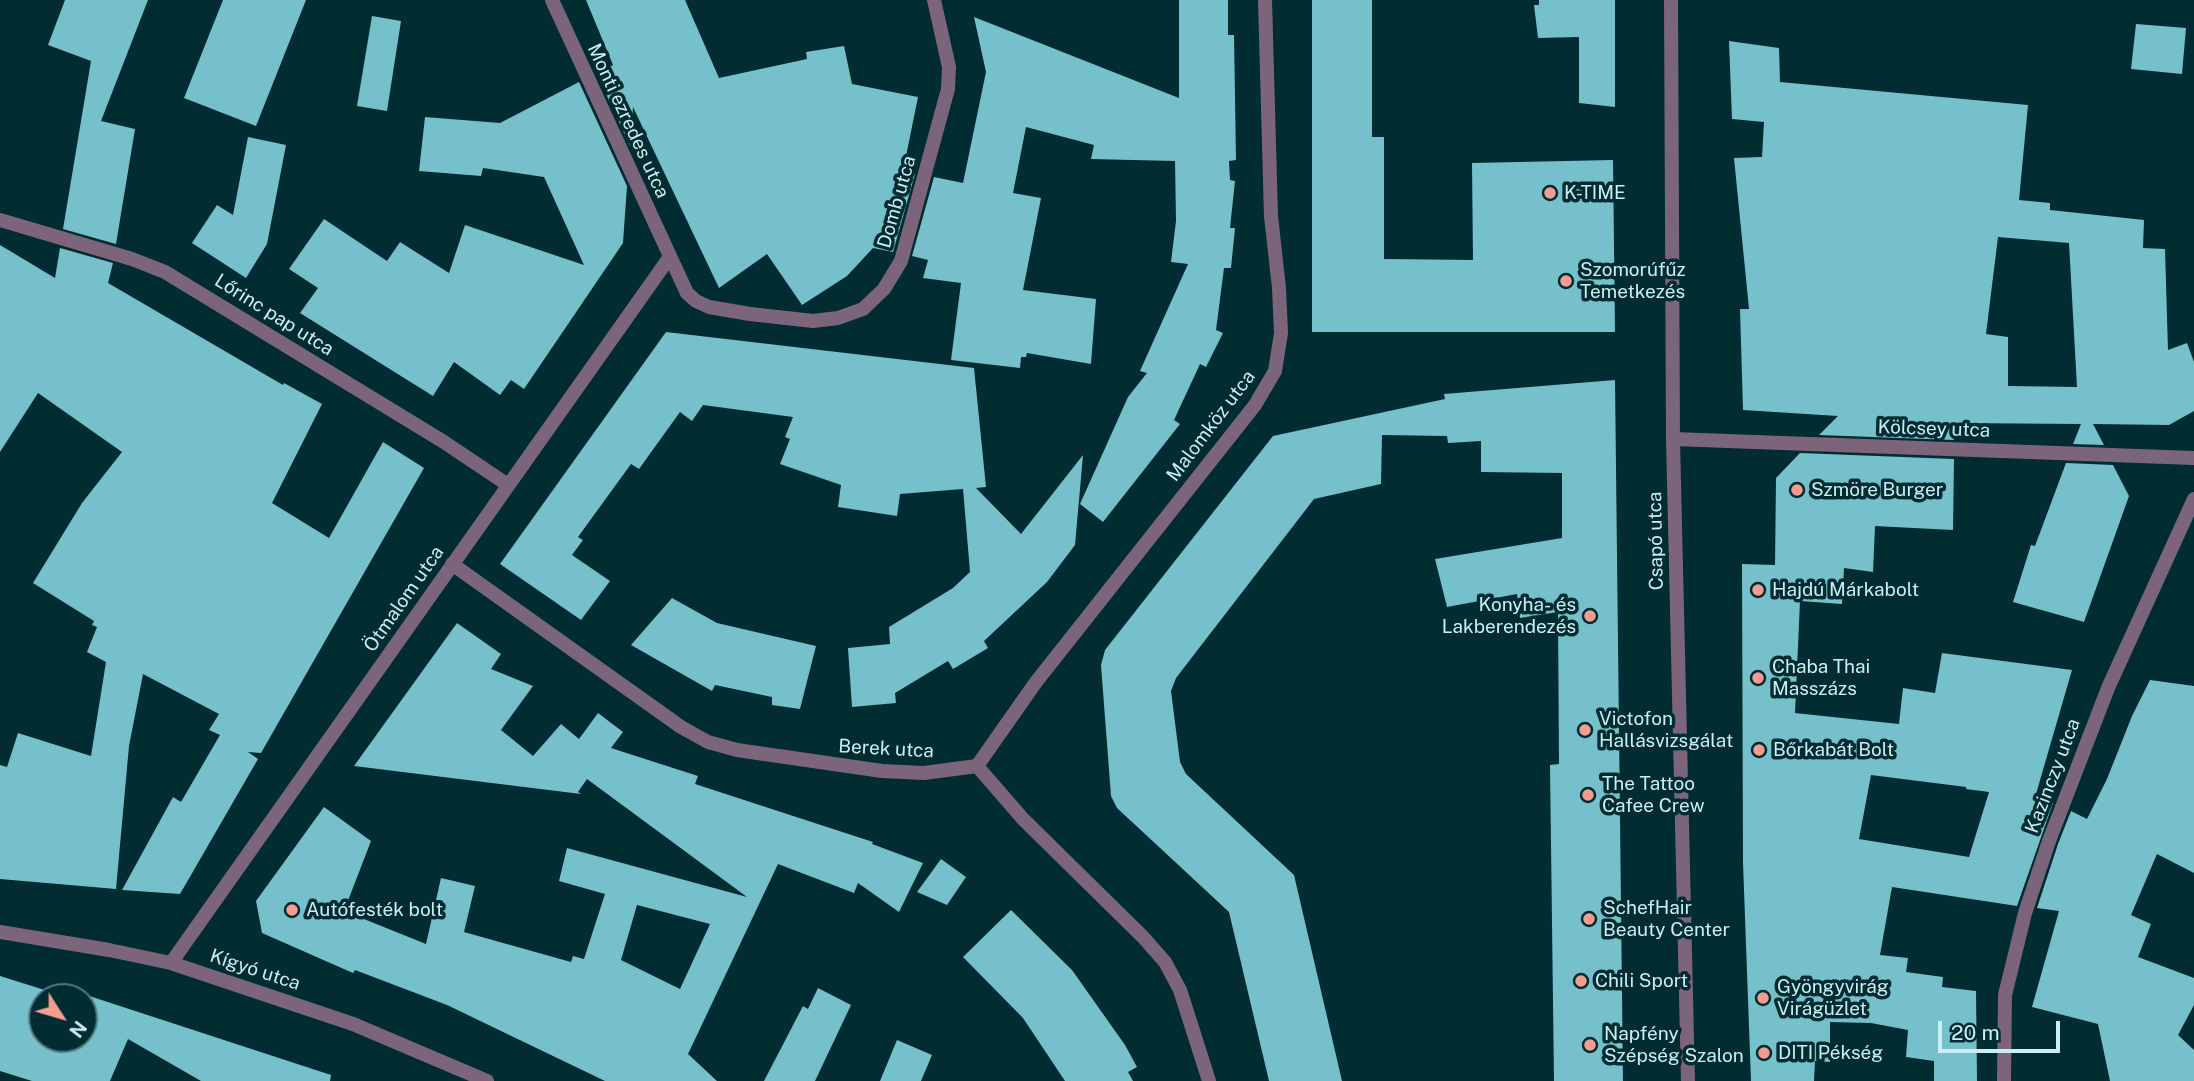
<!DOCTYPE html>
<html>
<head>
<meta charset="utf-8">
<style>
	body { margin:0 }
	#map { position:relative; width:2194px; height:1081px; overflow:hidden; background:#012c31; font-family:"Public Sans",sans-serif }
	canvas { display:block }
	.north { position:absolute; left:28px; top:983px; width:70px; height:70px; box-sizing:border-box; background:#012c31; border:2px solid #517a7f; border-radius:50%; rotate:127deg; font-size:19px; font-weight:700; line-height:28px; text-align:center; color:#caeef3 }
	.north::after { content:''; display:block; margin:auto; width:24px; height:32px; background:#f59c91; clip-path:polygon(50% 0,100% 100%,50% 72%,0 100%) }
	.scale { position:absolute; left:1938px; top:1021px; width:122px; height:32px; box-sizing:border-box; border:4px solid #caeef3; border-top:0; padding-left:9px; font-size:21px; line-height:24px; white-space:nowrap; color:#caeef3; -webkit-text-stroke:5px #012c31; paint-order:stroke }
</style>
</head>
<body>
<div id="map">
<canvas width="2194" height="1081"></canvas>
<div class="north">N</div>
<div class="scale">20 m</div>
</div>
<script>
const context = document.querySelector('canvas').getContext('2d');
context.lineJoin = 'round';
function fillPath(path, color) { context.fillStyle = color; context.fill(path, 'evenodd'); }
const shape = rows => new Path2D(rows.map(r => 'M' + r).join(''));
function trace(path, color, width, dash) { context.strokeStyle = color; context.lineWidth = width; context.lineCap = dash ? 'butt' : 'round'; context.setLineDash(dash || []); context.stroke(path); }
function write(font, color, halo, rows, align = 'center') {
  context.font = font + ' "Public Sans",sans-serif'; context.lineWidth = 7; context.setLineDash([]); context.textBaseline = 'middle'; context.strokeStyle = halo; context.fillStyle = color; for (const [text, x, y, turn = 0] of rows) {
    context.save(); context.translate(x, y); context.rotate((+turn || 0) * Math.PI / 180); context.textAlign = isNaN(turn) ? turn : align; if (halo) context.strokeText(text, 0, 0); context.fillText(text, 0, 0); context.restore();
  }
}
fillPath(shape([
	[65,0,148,0,101,121,135,129,116,244,63,229,91,61,48,45],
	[223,0,306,0,256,126,184,98],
	[586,0,685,0,719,78,807,59,806,52,844,46,852,84,918,97,903,171,915,174,893,252,873,248,847,276,802,305,767,254,719,288,633,107,630,146,597,74,613,65],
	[1179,0,1228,0,1228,35,1234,35,1236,160,1229,161,1230,180,1235,181,1230,228,1235,228,1231,268,1224,268,1216,330,1223,333,1206,367,1200,364,1174,420,1180,424,1103,522,1080,504,1128,397,1147,373,1140,371,1188,264,1171,262,1176,221,1175,161,1091,159,1094,145,1026,127,1013,193,1041,198,1023,290,1096,299,1091,364,1027,353,1026,357,1021,357,1020,368,951,360,961,283,923,278,928,260,912,256,934,177,963,183,986,72,974,17,1179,98],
	[1312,0,1372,0,1372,137,1384,137,1384,259,1473,260,1472,163,1613,160,1615,332,1312,332],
	[1539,0,1615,0,1615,107,1579,103,1579,37,1538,38,1534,5,1539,5],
	[372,16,401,21,387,111,357,106],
	[2136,24,2186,28,2182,74,2131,69],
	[1729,41,1779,48,1780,82,2028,105,2019,200,2050,203,2050,210,2144,220,2143,248,2165,249,2168,350,2187,343,2194,362,2194,411,2169,425,2093,424,2104,445,2073,444,2081,424,1954,423,1954,440,1819,435,1838,416,1743,410,1740,309,1749,309,1734,158,1762,157,1764,122,1732,119],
	[1998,237,2069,243,2077,387,2008,386,2008,337,1986,334],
	[579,82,627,186,623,243,524,389,511,380,500,395,454,362,433,396,300,313,318,288,289,269,324,219,387,261,400,242,449,273,465,225,584,265,544,177,483,168,481,176,419,171,425,117,500,123],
	[248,137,286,145,267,244,246,278,192,243,217,205,233,215],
	[0,245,55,278,60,248,113,263,108,283,283,385,284,383,322,404,272,503,329,538,383,442,424,468,261,753,248,752,258,759,180,894,122,890,173,797,181,802,220,735,209,730,219,714,143,674,129,746,116,889,0,879,0,765,7,767,18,733,91,756,106,662,87,652,97,627,92,625,94,621,33,583,82,503,122,452,38,393,0,452],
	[666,332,974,368,986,487,976,488,1021,534,1083,455,1075,545,1047,582,984,641,988,648,953,669,948,661,895,693,896,703,852,707,848,648,890,644,889,627,953,588,970,572,963,489,900,494,897,516,838,507,841,485,780,464,790,439,785,437,793,417,703,405,692,421,680,412,639,469,631,464,578,537,583,540,572,555,610,581,581,620,500,564],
	[1615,380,1623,1081,1554,1081,1550,765,1559,764,1558,612,1520,618,1517,594,1447,607,1435,559,1562,538,1562,473,1481,472,1481,441,1448,443,1447,436,1382,435,1381,484,1314,499,1176,678,1171,691,1180,762,1186,774,1294,875,1342,1081,1269,1081,1229,912,1117,808,1111,796,1101,665,1105,650,1273,436,1445,399,1444,394],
	[1800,453,1954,459,1953,530,1875,526,1873,572,1844,568,1842,604,1800,601,1795,713,1899,724,1903,688,1935,693,1942,653,2072,670,2036,794,2053,803,2017,906,1892,887,1880,955,1908,958,1906,972,1943,977,1942,987,1976,991,1977,1081,1934,1081,1934,1061,1906,1057,1908,1030,1871,1023,1830,1022,1830,1062,1815,1061,1814,1081,1751,1081,1743,863,1742,564,1775,565,1776,478],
	[1871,775,1966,787,1966,789,1989,792,1969,857,1859,839],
	[2066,463,2113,465,2129,496,2084,622,2013,602,2031,545,2035,546],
	[672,598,717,623,816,646,800,709,772,705,772,697,715,685,712,691,631,645],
	[457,623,501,654,491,669,533,686,501,730,533,756,561,724,579,739,598,713,623,732,611,748,698,776,695,784,873,842,872,844,923,863,899,912,858,883,854,893,778,864,688,1054,717,1081,605,1081,447,1005,355,970,353,973,262,933,256,901,324,807,371,841,344,911,426,944,441,878,475,886,464,932,571,962,573,956,584,959,605,894,559,881,567,848,747,897,587,779,578,792,581,794,354,766],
	[637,905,710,924,680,989,621,960],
	[2150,680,2194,686,2194,873,2157,854,2131,915,2151,924,2138,957,2194,978,2194,1005,2178,1035,2194,1050,2194,1081,2110,1081,2098,1024,2032,1007,2059,911,2037,908,2058,844,2071,811,2087,819,2107,779,2132,716],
	[941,859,966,877,947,905,917,892],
	[1011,910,1072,970,1125,1045,1137,1067,1128,1072,1133,1081,1065,1081,1023,1018,963,957],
	[0,976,67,997,42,997,42,1039,84,1039,84,997,67,997,71,990,331,1075,330,1081,201,1081,128,1039,110,1081,32,1081,0,1071],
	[818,988,851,1005,815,1081,764,1081,803,1006,808,1009],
	[897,1040,932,1055,921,1081,880,1081]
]), '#75c0cb');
trace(shape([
	[552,0,687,293,696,301,709,307,750,314,813,321,838,318,863,309,884,289,901,261,948,89,949,67,934,0],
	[0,220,132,259,165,272,444,442,508,485],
	[1673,439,2194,458],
	[452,564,681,727,708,742,737,750,882,771,924,773,977,766],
	[977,766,1036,682,1255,405,1275,371,1281,333,1279,288,1271,216,1265,0],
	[977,766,1023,819,1143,937,1165,962,1180,990,1209,1081],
	[0,932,109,950,171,963,353,1024,487,1081],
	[171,963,669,258],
	[2004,1081,2005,995,2025,913,2049,841,2108,688,2194,499]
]), '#7c657b', 14);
trace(shape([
	[1671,0,1673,439,1688,1081]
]), '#7c657b', 14);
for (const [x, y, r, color] of [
	[1550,193,7,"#f59c91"],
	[1566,281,7,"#f59c91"],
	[1797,490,7,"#f59c91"],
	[1758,590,7,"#f59c91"],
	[1590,616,7,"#f59c91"],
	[1758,678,7,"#f59c91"],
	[1585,730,7,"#f59c91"],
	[1759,750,7,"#f59c91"],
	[1588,795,7,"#f59c91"],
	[292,910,7,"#f59c91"],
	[1589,919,7,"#f59c91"],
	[1581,981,7,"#f59c91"],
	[1763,998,7,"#f59c91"],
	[1590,1045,7,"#f59c91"],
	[1764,1053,7,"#f59c91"]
]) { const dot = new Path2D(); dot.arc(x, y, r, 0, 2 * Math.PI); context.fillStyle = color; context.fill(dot); trace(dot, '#012c31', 2.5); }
write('19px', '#caeef3', '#012c31', [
	["Monti ezredes utca",628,121,65],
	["Domb utca",897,202,-74],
	["Lőrinc pap utca",274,315,32],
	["Malomköz utca",1211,426,-53],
	["Kölcsey utca",1934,429,2],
	["Csapó utca",1656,541,-91],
	["Ötmalom utca",404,599,-55],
	["Berek utca",886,749,3],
	["Kazinczy utca",2053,776,-69],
	["Kígyó utca",255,970,18]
]);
write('19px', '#caeef3', '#012c31', [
	["K-TIME",1564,193],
	["Szomorúfűz",1580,270],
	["Temetkezés",1580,292],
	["Szmöre Burger",1811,490],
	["Hajdú Márkabolt",1772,590],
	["Konyha- és",1576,605,"right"],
	["Lakberendezés",1576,627,"right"],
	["Chaba Thai",1772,667],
	["Masszázs",1772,689],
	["Victofon",1599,719],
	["Hallásvizsgálat",1599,741],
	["Bőrkabát Bolt",1773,750],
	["The Tattoo",1602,784],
	["Cafee Crew",1602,806],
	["SchefHair",1603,908],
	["Beauty Center",1603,930],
	["Autófesték bolt",306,910],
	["Chili Sport",1595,981],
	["Gyöngyvirág",1777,987],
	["Virágüzlet",1777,1009],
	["Napfény",1604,1034],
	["Szépség Szalon",1604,1056],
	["DITI Pékség",1778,1053]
], 'left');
</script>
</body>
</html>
